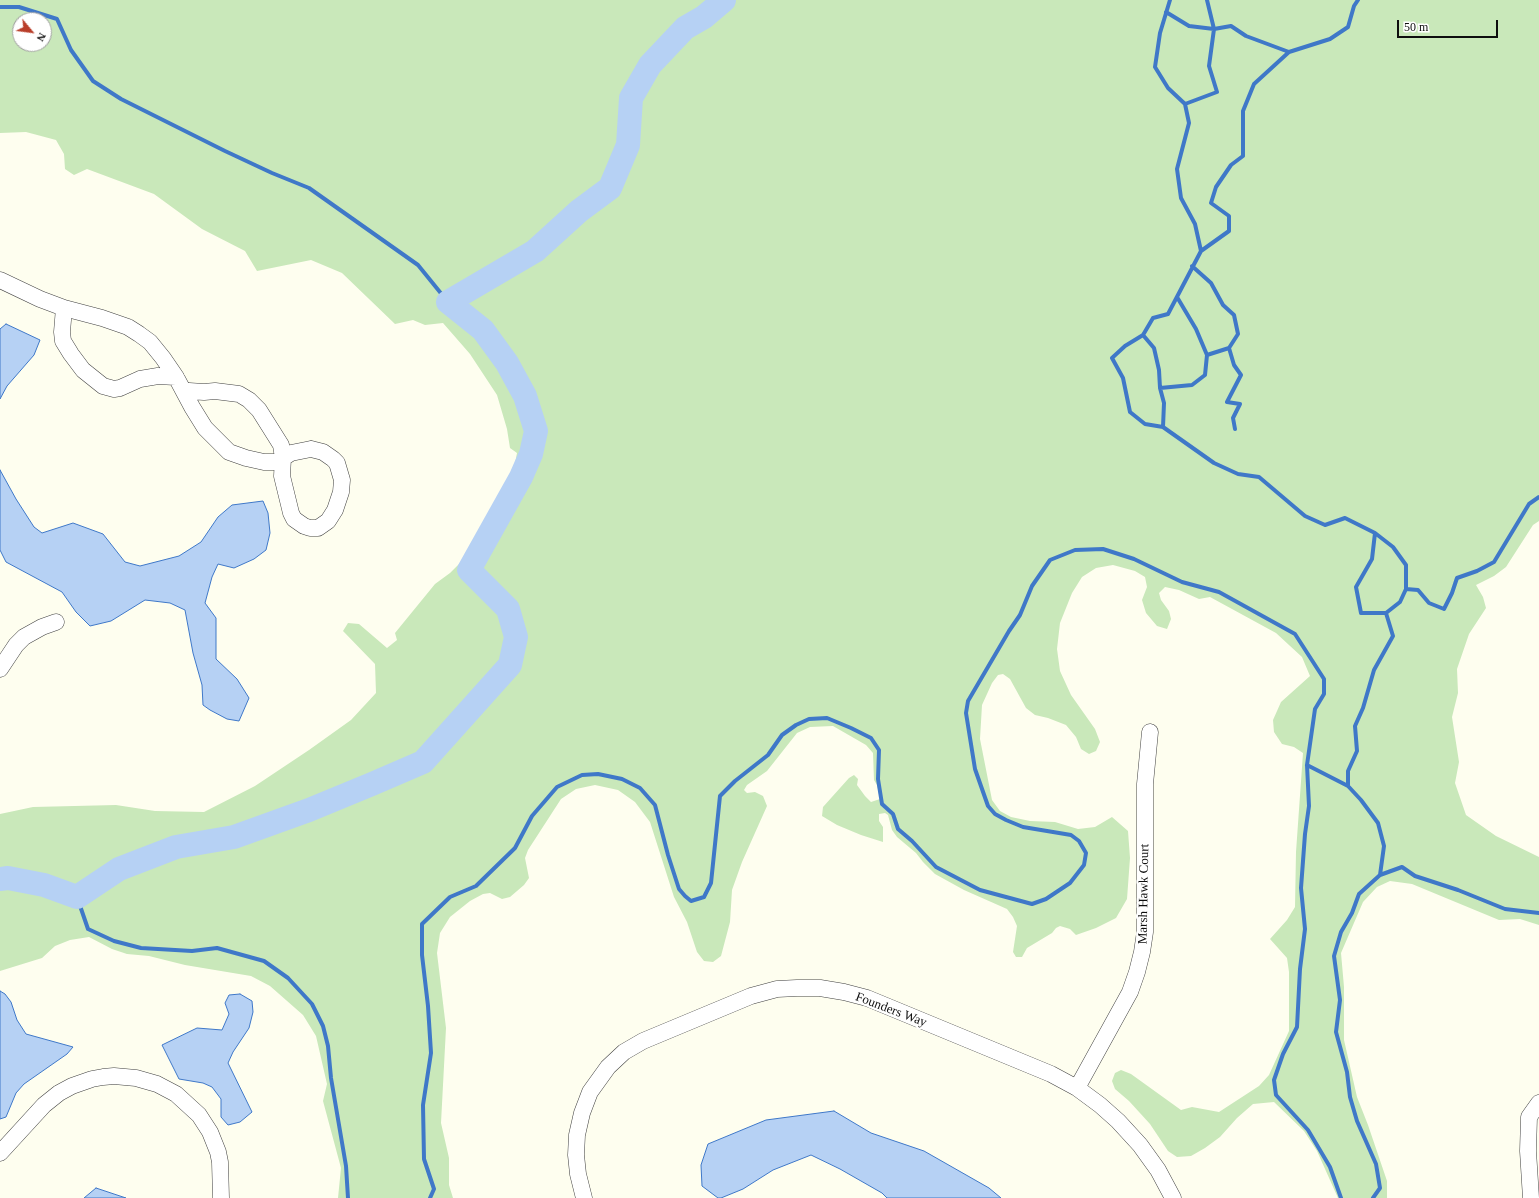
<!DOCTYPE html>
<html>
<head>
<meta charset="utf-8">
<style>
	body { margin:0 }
	#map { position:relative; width:1539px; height:1198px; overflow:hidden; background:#fefeef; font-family:Georgia,serif }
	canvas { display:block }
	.north { position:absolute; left:12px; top:12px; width:40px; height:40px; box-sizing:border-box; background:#fff; border:1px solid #9f9f9f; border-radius:50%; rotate:119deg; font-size:11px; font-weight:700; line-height:16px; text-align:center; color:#0e0e0e }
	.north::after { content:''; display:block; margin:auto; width:14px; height:18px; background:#b93e2a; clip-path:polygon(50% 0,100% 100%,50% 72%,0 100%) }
	.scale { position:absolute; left:1397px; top:20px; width:101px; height:18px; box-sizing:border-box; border:2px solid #0e0e0e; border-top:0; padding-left:5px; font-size:12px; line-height:14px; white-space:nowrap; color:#0e0e0e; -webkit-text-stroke:3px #fff; paint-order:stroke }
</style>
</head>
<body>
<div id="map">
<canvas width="1539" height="1198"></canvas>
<div class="north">N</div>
<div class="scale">50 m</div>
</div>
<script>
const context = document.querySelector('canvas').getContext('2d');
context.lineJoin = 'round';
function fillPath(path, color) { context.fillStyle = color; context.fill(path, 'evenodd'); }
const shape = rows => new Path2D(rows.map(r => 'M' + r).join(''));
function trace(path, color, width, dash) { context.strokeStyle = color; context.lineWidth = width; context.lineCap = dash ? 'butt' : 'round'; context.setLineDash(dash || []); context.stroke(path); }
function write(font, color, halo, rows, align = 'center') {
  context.font = font + ' Georgia,serif'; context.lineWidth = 4; context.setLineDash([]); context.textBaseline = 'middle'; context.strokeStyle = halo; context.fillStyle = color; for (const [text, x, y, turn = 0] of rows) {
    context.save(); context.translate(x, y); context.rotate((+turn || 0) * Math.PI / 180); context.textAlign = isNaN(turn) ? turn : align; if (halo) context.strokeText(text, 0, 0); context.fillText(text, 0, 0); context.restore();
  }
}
fillPath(shape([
	[0,0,1539,0,1539,521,1533,525,1506,567,1494,576,1476,585,1483,597,1486,608,1469,634,1457,669,1458,693,1452,717,1459,762,1455,783,1466,815,1496,836,1539,857,1539,925,1520,919,1499,920,1412,884,1390,881,1377,887,1363,902,1341,953,1344,987,1344,1040,1357,1097,1368,1125,1387,1181,1387,1198,1338,1198,1317,1151,1304,1131,1274,1102,1253,1104,1237,1118,1220,1137,1205,1148,1191,1156,1177,1157,1168,1151,1150,1124,1129,1101,1115,1089,1112,1081,1115,1073,1121,1070,1131,1074,1181,1110,1192,1107,1219,1112,1259,1086,1269,1075,1289,1031,1289,972,1287,958,1270,939,1287,920,1295,907,1296,852,1303,753,1294,747,1282,744,1274,732,1273,720,1281,702,1310,676,1302,657,1276,633,1210,597,1199,599,1179,590,1165,587,1159,593,1161,600,1169,611,1171,619,1167,629,1157,626,1146,613,1142,600,1147,587,1145,577,1135,571,1113,565,1096,568,1082,577,1072,593,1060,623,1057,649,1060,671,1071,695,1095,729,1100,742,1096,751,1089,754,1081,749,1076,737,1066,725,1048,718,1035,715,1026,708,1010,679,1003,674,998,675,992,683,982,705,980,739,992,800,1000,811,1011,817,1030,821,1055,822,1078,829,1095,827,1112,817,1128,831,1130,858,1127,899,1116,918,1096,928,1076,935,1070,929,1060,926,1056,928,1052,933,1027,948,1022,957,1016,957,1013,952,1017,926,1013,917,1007,909,964,890,935,874,923,862,916,853,897,837,892,830,888,815,885,813,879,814,879,821,883,827,883,842,861,835,837,825,822,816,823,807,849,778,854,775,858,779,857,785,865,796,871,802,880,799,877,785,874,780,873,753,866,745,833,726,810,727,797,733,767,771,747,785,744,790,747,793,755,792,763,796,767,806,742,862,732,890,730,922,721,956,713,962,704,961,697,952,687,922,674,897,650,822,635,802,618,790,595,785,576,789,561,799,528,850,525,858,529,878,524,885,510,897,502,899,490,893,483,894,470,901,450,917,440,933,437,953,446,1028,441,1123,449,1158,449,1185,453,1198,338,1198,341,1168,323,1101,327,1084,316,1036,303,1015,270,986,251,976,185,965,149,956,127,954,112,949,89,937,70,940,55,946,42,958,0,971,0,814,33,807,116,805,155,811,204,812,255,786,309,750,351,720,376,693,375,664,343,631,348,623,359,624,387,648,397,640,395,633,435,584,450,573,461,562,477,534,483,532,512,479,517,453,510,448,507,429,497,395,470,354,443,323,425,325,413,320,395,324,342,273,311,260,257,271,245,251,202,229,154,194,87,169,74,175,65,169,64,154,56,140,26,132,0,133],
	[20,20,44,20,44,44,20,44]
]), '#c9e8ba');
const water = shape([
	[6,324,40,340,34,355,7,386,0,399,0,329,6,324],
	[0,470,16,499,34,527,42,533,73,523,103,534,125,562,140,566,179,556,201,542,218,517,232,505,263,501,268,513,270,533,266,550,254,559,234,568,218,564,212,577,205,603,216,618,216,659,237,679,249,698,239,721,227,719,210,710,203,705,202,685,193,653,185,610,170,603,145,600,111,621,90,626,76,612,62,592,6,562,0,550,0,470],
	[0,991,5,994,11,1002,17,1020,26,1034,73,1047,67,1054,24,1084,16,1093,6,1117,0,1119,0,991],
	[240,994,252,1001,253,1012,249,1028,233,1052,228,1063,252,1112,240,1122,228,1125,221,1117,221,1099,212,1087,203,1083,179,1079,162,1045,197,1028,222,1030,229,1014,225,1003,229,995,240,994],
	[834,1111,871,1133,924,1151,989,1188,1001,1198,887,1198,882,1193,840,1169,811,1155,773,1170,743,1189,721,1198,718,1198,702,1186,701,1165,708,1144,766,1120,834,1111],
	[96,1188,126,1198,84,1198,96,1188]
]);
fillPath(water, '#b6d1f4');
trace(water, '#3f78c8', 1);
trace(shape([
	[1170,0,1160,33,1155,67,1168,88,1185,104,1189,123,1177,169,1181,198,1195,224,1201,251,1168,314,1153,318,1143,335,1125,346,1112,358,1123,378,1130,412,1145,424,1163,427,1214,463,1238,474,1259,477,1305,516,1325,525,1345,518,1375,533,1372,559,1356,587,1361,613,1386,613,1393,636,1374,670,1363,708,1355,726,1357,751,1348,771,1348,786,1361,800,1378,823,1384,846,1380,875],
	[0,7,19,7,57,19,71,50,93,81,121,99,225,151,272,173,309,188,418,265,448,302],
	[1166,12,1189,26,1214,29,1231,26,1246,36,1289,52],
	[1185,104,1217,92,1209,66,1214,29,1207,0],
	[1201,251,1229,231,1229,216,1211,203,1216,187,1231,165,1243,156,1243,111,1254,84,1289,52,1330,39,1348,27,1354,6,1358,0],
	[1192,266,1211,283,1223,305,1234,315,1238,334,1229,348,1207,355],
	[1143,335,1154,348,1159,370,1160,388,1164,403,1163,427],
	[1229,348,1234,365,1241,375,1227,402,1240,404,1233,418,1235,429],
	[1160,388,1192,385,1205,375,1207,355,1196,329,1177,297],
	[1375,533,1393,547,1406,565,1406,589,1400,602,1386,613],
	[1406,589,1418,590,1429,603,1444,609,1452,593,1457,578,1477,571,1494,562,1529,504,1539,497],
	[1307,765,1348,786],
	[77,897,88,929,114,941,141,948,192,951,217,948,264,961,288,978,312,1004,323,1026,328,1046,331,1078,346,1166,348,1198],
	[430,1198,434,1189,424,1159,423,1105,431,1053,428,1006,422,955,422,924,450,897,476,886,515,848,532,816,557,787,582,775,598,774,622,779,640,788,655,805,668,855,679,889,685,896,691,901,704,897,711,883,720,796,735,781,768,755,782,735,796,725,809,719,827,718,851,728,871,738,879,750,878,779,882,804,893,814,898,829,912,841,936,867,980,890,1032,904,1046,899,1070,883,1084,865,1086,853,1079,841,1071,835,1023,827,1006,820,995,814,988,806,975,769,966,713,968,701,1009,631,1020,615,1032,586,1050,560,1075,550,1103,549,1134,559,1182,582,1219,592,1295,634,1324,679,1324,694,1315,709,1307,765,1309,806,1305,834,1301,888,1305,929,1300,969,1297,1027,1283,1054,1274,1080,1276,1095,1308,1130,1330,1167,1341,1198],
	[1373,1198,1380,1188,1376,1164,1357,1121,1350,1097,1347,1072,1336,1032,1340,1000,1334,956,1341,932,1352,913,1359,894,1380,875,1402,867,1415,876,1458,890,1505,909,1539,913]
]), '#3f78c8', 4);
trace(shape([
	[0,879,8,878,44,885,77,897,119,869,176,847,234,837,309,810,372,784,423,762,510,665,516,637,508,609,469,570,521,477,531,454,536,431,525,396,507,363,483,330,448,302,535,251,579,211,610,188,628,145,631,98,650,65,685,28,704,17,724,0]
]), '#b6d1f4', 24);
const minor = shape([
	[0,280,40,299,64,308,102,318,128,327,139,334,150,342,163,358,176,377,192,407,205,428,229,452,246,458,264,462,277,462,283,458,281,445,259,410,249,400,239,394,215,391,204,392,189,391,185,393],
	[64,308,62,332,63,341,71,354,83,370,103,386,114,389,120,388,140,379,158,376,176,377],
	[311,449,323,452,333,459,337,463,342,480,341,492,335,510,328,521,318,528,310,528,304,526,294,519,291,513,282,476,283,458,291,453,311,449],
	[0,669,16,645,24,637,42,627,56,622],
	[1077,1088,1130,992,1137,972,1142,952,1145,932,1145,784,1150,732],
	[0,1153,44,1105,59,1093,72,1086,92,1079,103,1077,114,1076,136,1078,157,1084,176,1094,199,1115,210,1132,218,1152,220,1162,221,1198],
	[584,1198,578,1174,576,1155,577,1135,582,1113,590,1092,608,1067,624,1052,643,1041,751,996,777,989,797,988,820,988,844,992,867,998,1051,1074,1077,1088,1100,1105,1118,1121,1140,1145,1158,1170,1173,1198],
	[1531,1198,1528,1151,1529,1117,1539,1103]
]);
trace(minor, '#414141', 17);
trace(minor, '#fff', 16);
write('13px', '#0e0e0e', '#fff', [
	["Marsh Hawk Court",1144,894,-89],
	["Founders Way",891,1010,21]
]);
</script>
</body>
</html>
